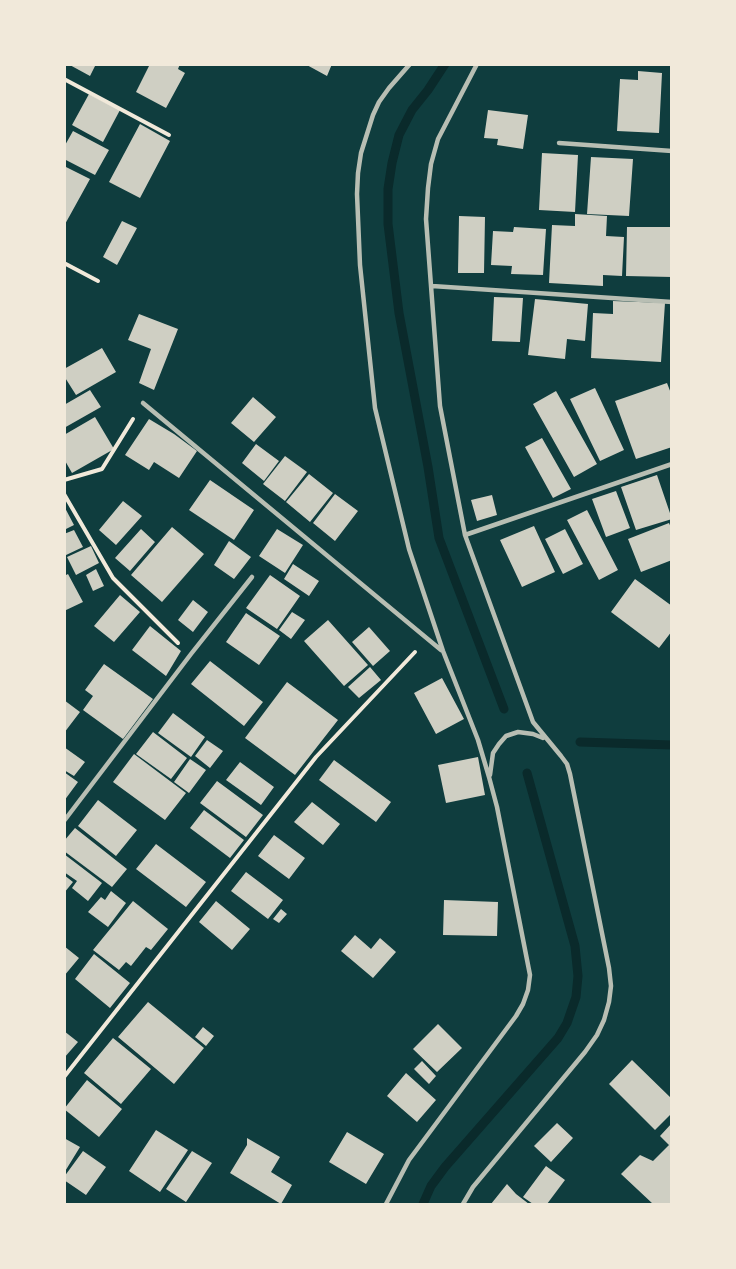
<!DOCTYPE html>
<html>
<head>
<meta charset="utf-8">
<style>
	body { margin:0 }
	#map { position:relative; width:736px; height:1269px; overflow:hidden; background:#0f3d3e; font-family:Barlow,sans-serif }
	canvas { display:block }
	.frame { position:absolute; inset:0; border:66px solid #f1e9da; pointer-events:none }
</style>
</head>
<body>
<div id="map">
<canvas width="736" height="1269"></canvas>
<div class="frame"></div>
</div>
<script>
const context = document.querySelector('canvas').getContext('2d');
context.lineJoin = 'round';
const shape = rows => new Path2D(rows.map(r => 'M' + r).join(''));
function trace(path, color, width, dash) { context.strokeStyle = color; context.lineWidth = width; context.lineCap = dash ? 'butt' : 'round'; context.setLineDash(dash || []); context.stroke(path); }
function fillPath(path, color) { context.fillStyle = color; context.fill(path, 'evenodd'); }
trace(shape([
	[445,64,428,90,412,110,399,135,392,163,388,189,388,224,399,313,428,467,439,538,504,709],
	[580,742,672,745],
	[423,1204,431,1186,445,1167,558,1038,567,1023,576,997,578,976,575,946,527,773]
]), '#0a2a2b', 9);
fillPath(shape([
	[68,64,96,64,90,76],
	[150,64,180,64,178,69,185,73,166,108,136,92],
	[305,64,332,64,327,76],
	[638,71,662,73,659,133,617,131,620,79,638,80],
	[89,94,120,110,103,142,72,125],
	[488,110,528,115,523,149,497,145,498,139,484,138],
	[140,124,170,141,140,198,109,182],
	[73,131,109,150,95,175,64,159,64,147],
	[542,153,578,155,575,212,539,210],
	[591,157,633,159,629,216,587,214],
	[64,166,90,179,64,226],
	[575,214,607,216,606,236,624,237,622,276,603,275,603,286,549,283,552,225,575,226],
	[459,216,485,217,484,273,458,273],
	[122,221,137,228,117,265,103,257],
	[514,227,546,229,543,275,511,274,512,266,491,265,493,231,513,232],
	[627,227,672,227,672,277,626,276],
	[494,297,523,298,520,342,492,341],
	[535,299,588,304,585,341,567,339,565,359,528,355],
	[613,301,665,303,661,362,591,358,593,313,613,314],
	[139,314,178,329,154,390,139,383,151,349,128,340],
	[102,348,116,372,76,395,64,376,64,369],
	[667,383,672,396,672,447,636,459,615,401],
	[595,388,624,450,600,461,570,399],
	[90,390,101,407,64,428,64,405],
	[556,391,597,464,574,477,533,404],
	[253,397,276,417,254,442,231,423],
	[95,417,114,449,72,473,64,459,64,435],
	[149,419,174,434,197,451,179,478,154,462,149,470,125,455],
	[542,438,571,489,553,498,525,447],
	[256,444,279,461,264,481,242,463],
	[285,456,307,472,285,501,263,484],
	[309,474,333,493,310,522,286,502],
	[657,475,672,519,636,530,621,487],
	[210,480,254,510,234,540,189,510],
	[616,491,630,528,606,537,592,499],
	[335,494,358,511,335,541,313,523],
	[492,495,497,515,477,521,471,500],
	[123,501,142,516,116,545,99,530],
	[64,506,74,525,64,530],
	[587,510,618,570,599,580,567,520],
	[669,523,672,530,672,560,641,572,628,539],
	[534,526,555,572,522,587,500,540],
	[172,527,204,554,162,602,131,575],
	[141,529,155,542,130,571,115,558],
	[277,529,303,545,285,573,259,556],
	[565,529,583,564,563,574,545,539],
	[74,530,83,547,64,556,64,534],
	[229,541,251,557,234,579,214,565],
	[91,546,99,563,76,575,67,557],
	[293,564,319,581,309,596,284,579],
	[96,569,104,586,93,591,86,575],
	[68,574,83,602,64,611,64,576],
	[270,575,300,596,277,629,246,608],
	[635,579,672,606,672,631,659,648,611,612],
	[120,595,140,612,114,642,94,626],
	[193,600,208,612,193,632,178,620],
	[292,612,305,620,291,639,279,630],
	[246,613,280,636,259,665,226,642],
	[328,620,368,665,344,686,304,641],
	[150,626,181,651,166,676,132,650],
	[369,627,390,651,373,666,352,642],
	[210,661,263,702,244,726,191,684],
	[104,664,153,699,123,739,83,710,93,696,85,690],
	[370,667,381,680,359,698,348,687],
	[442,678,464,719,436,734,414,693],
	[287,682,338,720,295,775,245,738],
	[64,700,80,712,64,733],
	[173,713,205,737,191,757,158,733],
	[153,732,187,758,171,779,136,754],
	[207,740,223,751,210,768,195,756],
	[64,747,85,762,74,776,64,770],
	[134,754,186,793,165,820,113,782],
	[478,757,485,795,446,803,438,765],
	[190,759,206,770,189,793,174,782],
	[334,760,391,802,376,822,319,780],
	[240,762,274,787,261,805,226,780],
	[64,772,78,782,64,801],
	[217,781,263,815,246,837,200,803],
	[98,800,137,830,116,856,78,826],
	[312,802,340,824,323,845,294,822],
	[204,810,244,840,230,858,190,828],
	[75,828,127,869,112,887,64,851,64,841],
	[274,835,305,858,289,879,258,856],
	[156,844,206,882,186,907,136,869],
	[64,854,102,883,88,901,72,888,77,881,64,872],
	[246,872,283,900,268,919,231,891],
	[64,875,73,882,64,893],
	[111,891,126,903,108,927,88,912,101,897,105,900],
	[444,900,498,902,497,936,443,935],
	[133,901,168,929,151,950,146,947,131,966,126,962,119,970,93,950],
	[216,901,250,929,232,950,199,922],
	[281,909,287,914,279,923,273,919],
	[355,935,371,949,380,938,396,952,373,978,341,951],
	[64,946,79,958,64,976],
	[94,954,130,983,110,1008,75,979],
	[148,1002,204,1048,174,1084,118,1037],
	[438,1024,462,1048,437,1072,413,1049],
	[203,1027,214,1036,206,1046,195,1037],
	[64,1031,78,1042,64,1058],
	[113,1038,151,1069,121,1104,84,1073],
	[632,1060,672,1099,672,1113,655,1130,609,1084],
	[422,1061,436,1076,429,1084,414,1069],
	[406,1073,436,1100,417,1122,387,1096],
	[87,1080,122,1109,99,1137,64,1109],
	[557,1123,573,1138,551,1162,534,1146],
	[672,1123,672,1204,653,1204,621,1174,640,1155,653,1161,669,1145,660,1136],
	[156,1130,188,1150,160,1192,129,1171],
	[347,1132,384,1154,366,1184,329,1162],
	[64,1138,80,1147,64,1173],
	[247,1138,280,1157,271,1172,292,1185,281,1204,230,1173,247,1145],
	[83,1151,106,1167,86,1195,64,1180,64,1177],
	[192,1151,212,1163,186,1202,166,1189],
	[546,1166,565,1180,547,1204,533,1204,523,1197],
	[507,1184,516,1194,529,1204,491,1204]
]), '#cfcfc3');
trace(shape([
	[64,79,169,135],
	[64,263,98,281],
	[64,480,102,469,133,419],
	[64,494,113,578,178,643],
	[64,1077,316,757,415,652]
]), '#f1e9da', 4);
trace(shape([
	[559,143,672,151],
	[432,286,672,302],
	[143,403,441,650],
	[465,535,672,464],
	[490,775,493,753,499,744,506,736,518,732,533,734,543,738],
	[64,821,191,654,252,577],
	[386,1204,409,1160,516,1016,523,1004,528,990,530,975,497,807,489,777,478,740,443,651,409,549,375,408,360,265,357,194,358,173,361,153,373,115,379,102,389,88,410,64],
	[463,1204,473,1187,585,1052,597,1035,604,1020,609,1002,611,986,609,968,570,774,567,764,561,756,533,722,465,535,440,406,426,219,428,188,431,164,438,139,477,64]
]), '#b8beb3', 4.5);
</script>
</body>
</html>
